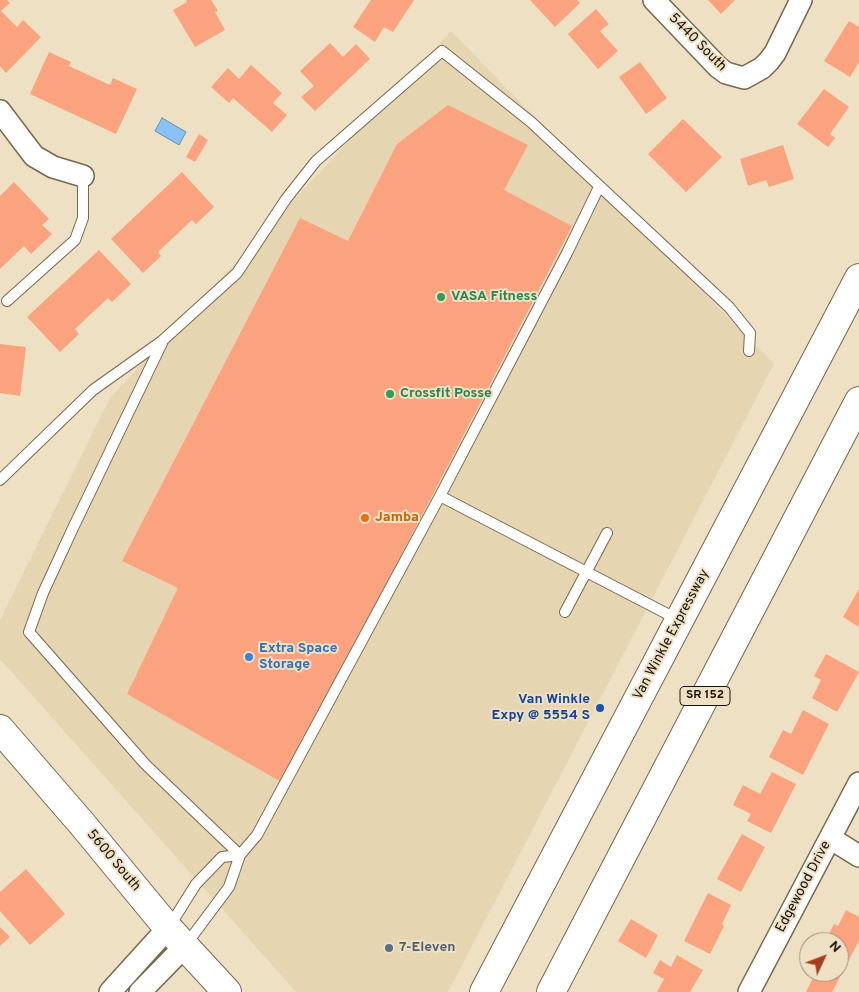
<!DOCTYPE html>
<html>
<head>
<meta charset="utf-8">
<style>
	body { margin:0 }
	#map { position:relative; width:859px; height:992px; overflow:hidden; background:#eee0c3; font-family:Overpass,sans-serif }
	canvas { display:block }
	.north { position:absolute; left:799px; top:932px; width:50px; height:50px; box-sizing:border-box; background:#eee0c3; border:1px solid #988e78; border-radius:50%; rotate:47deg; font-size:14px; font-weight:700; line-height:20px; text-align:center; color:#171208 }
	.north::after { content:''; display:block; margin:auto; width:18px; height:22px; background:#a63e1d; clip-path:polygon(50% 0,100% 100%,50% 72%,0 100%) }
</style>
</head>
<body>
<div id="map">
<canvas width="859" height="992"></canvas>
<div class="north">N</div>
</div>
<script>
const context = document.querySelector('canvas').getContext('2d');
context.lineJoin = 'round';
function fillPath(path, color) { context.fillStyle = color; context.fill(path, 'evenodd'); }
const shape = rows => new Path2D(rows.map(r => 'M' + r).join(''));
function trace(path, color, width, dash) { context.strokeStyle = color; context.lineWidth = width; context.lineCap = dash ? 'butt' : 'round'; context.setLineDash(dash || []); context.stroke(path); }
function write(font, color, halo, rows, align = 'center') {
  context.font = font + ' Overpass,sans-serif'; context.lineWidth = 4; context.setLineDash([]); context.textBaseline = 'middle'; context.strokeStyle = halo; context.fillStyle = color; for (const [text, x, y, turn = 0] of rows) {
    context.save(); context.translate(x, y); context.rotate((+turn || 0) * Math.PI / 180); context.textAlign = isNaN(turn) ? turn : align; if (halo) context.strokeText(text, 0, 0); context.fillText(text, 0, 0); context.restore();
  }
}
fillPath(shape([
	[451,31,774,364,448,992,296,992,0,659,0,620,110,398]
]), '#e6d5b1');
const water = shape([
	[162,118,186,132,179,145,155,131,162,118]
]);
fillPath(water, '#8ac2f5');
trace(water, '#688dae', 1);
fillPath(shape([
	[0,0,7,0,10,3,1,11,17,27,23,20,41,37,6,73,0,66],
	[186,0,211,0,218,11,215,12,225,30,195,47,173,10,187,2],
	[371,0,414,0,393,32,384,27,375,42,353,27],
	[530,0,577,0,580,3,555,27],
	[708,0,735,0,721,14],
	[596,9,609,24,600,31,618,51,598,69,568,34],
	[849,21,859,27,859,62,850,77,824,61],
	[330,43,343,57,356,44,370,59,315,111,301,97,314,86,300,71],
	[49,52,71,62,69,66,110,85,113,78,137,89,116,134,30,94],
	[640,62,667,98,646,114,619,77],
	[251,65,282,93,273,103,287,115,272,132,233,98,229,103,211,87,228,68,239,79],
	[824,89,849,107,830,134,835,138,828,147,797,124],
	[448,105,528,145,504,190,572,226,283,783,127,694,178,588,122,561,300,218,348,241,397,144],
	[683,119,722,157,686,192,648,154],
	[199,134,208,140,195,162,186,157],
	[783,145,794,179,769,187,766,180,748,186,740,159],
	[182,172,214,207,196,224,192,220,158,252,161,256,143,273,111,239],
	[14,182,49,219,42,225,52,234,31,254,24,246,0,269,0,196],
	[99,250,131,284,112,302,108,298,75,329,79,334,60,352,27,317],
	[0,344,26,347,20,396,0,393],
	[859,589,859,627,843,617],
	[826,654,859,672,837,712,812,698,821,680,814,676],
	[803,710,829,724,803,775,769,757,783,730,791,734],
	[772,772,796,784,771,833,747,821,751,814,733,805,743,785,760,794],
	[742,834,765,847,741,892,717,879],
	[26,869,65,914,30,945,0,911,0,892],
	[708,893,731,905,722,924,724,926,710,954,684,941],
	[846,910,859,917,859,941,832,992,806,992,816,972,839,972,839,942,825,942,834,924,838,926],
	[631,919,658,935,646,958,618,941],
	[0,927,10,937,0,946],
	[677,955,703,970,690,992,657,992,664,979,653,973,660,960,671,967]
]), '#fba37f');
const service = shape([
	[7,301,75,240,83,218,83,176],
	[162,343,73,528,43,593,29,632,145,764,240,855],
	[0,480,93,390,162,341,237,273,286,199,316,161,442,51,531,122,729,307,750,333,749,351],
	[440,496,679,620],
	[565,612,607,533],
	[169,927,196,884,222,857,240,855],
	[185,946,229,887,240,855,257,835,440,496,567,253,599,187]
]);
const minor = shape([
	[654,0,718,67,726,73,744,78,762,68,769,61,775,53,801,0],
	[0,111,34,156,53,167,83,176],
	[830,838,859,856],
	[110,992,168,928],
	[140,992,185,946],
	[749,992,859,783]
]);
const secondary = shape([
	[0,729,83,825,168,928,227,992]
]);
const primary = shape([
	[484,992,859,278],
	[551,992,859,401]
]);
trace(service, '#75694f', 12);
trace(minor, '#75694f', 24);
trace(secondary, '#75694f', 30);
trace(primary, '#75694f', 30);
trace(service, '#fff', 10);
trace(minor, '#fff', 21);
trace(secondary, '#fff', 28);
trace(primary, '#fff', 28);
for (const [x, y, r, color] of [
	[441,297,5,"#2e9e5b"],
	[390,394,5,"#2e9e5b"],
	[365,518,5,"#e8710a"],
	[249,657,5,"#3f7fe0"],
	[600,708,5,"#1a4fb4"],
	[389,948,5,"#5c6f8a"]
]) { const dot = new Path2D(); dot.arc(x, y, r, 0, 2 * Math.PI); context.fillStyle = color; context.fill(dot); trace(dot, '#eee0c3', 2); }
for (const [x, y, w] of [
	[705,696,50]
]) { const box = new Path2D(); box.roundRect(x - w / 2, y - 9.5, w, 19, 4); context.fillStyle = '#eee0c3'; context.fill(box); trace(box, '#171208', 1); }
write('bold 12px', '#171208', null, [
	["SR 152",705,696]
]);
write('14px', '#171208', '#eee0c3', [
	["5440 South",697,43,45],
	["Van Winkle Expressway",672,635,-62],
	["5600 South",113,861,50],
	["Edgewood Drive",804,887,-62]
]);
write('bold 14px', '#27864d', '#eee0c3', [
	["VASA Fitness",451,297],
	["Crossfit Posse",400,394]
], 'left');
write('bold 14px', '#c56008', '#eee0c3', [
	["Jamba",375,518]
], 'left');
write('bold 14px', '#366cbe', '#eee0c3', [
	["Extra Space",259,649],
	["Storage",259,665]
], 'left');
write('bold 14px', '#164399', '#eee0c3', [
	["Van Winkle",590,700],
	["Expy @ 5554 S",590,716]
], 'right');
write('bold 14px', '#4e5e75', '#eee0c3', [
	["7-Eleven",399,948]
], 'left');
</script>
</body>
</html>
